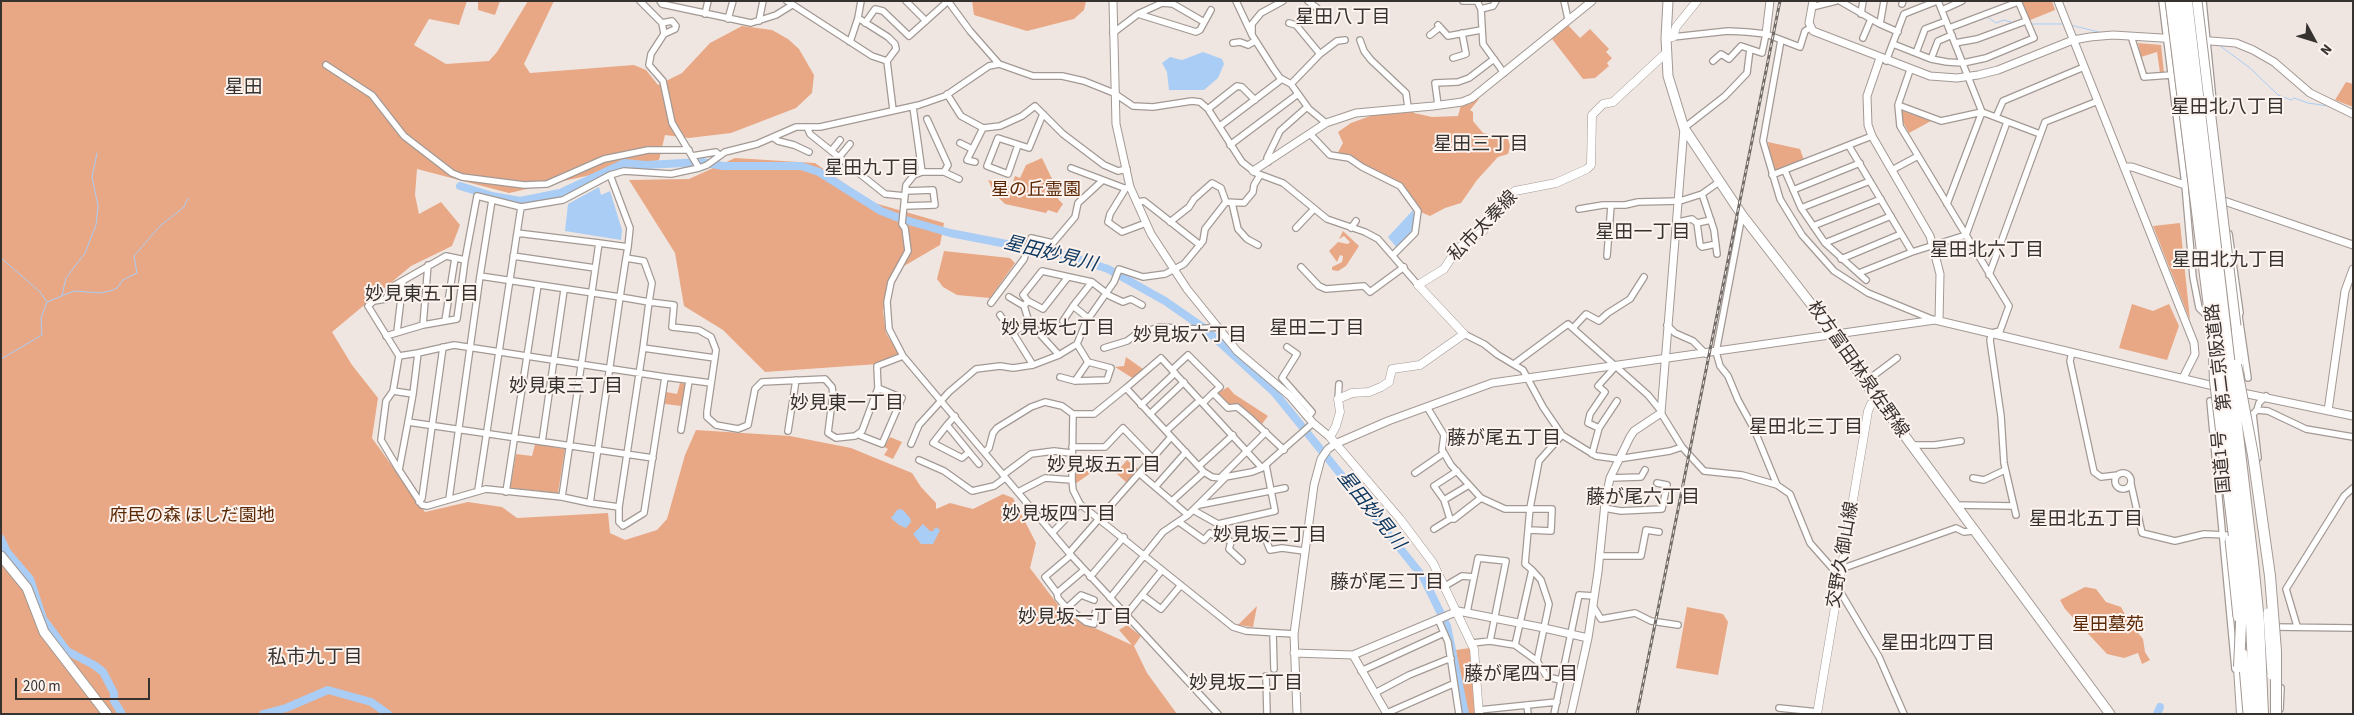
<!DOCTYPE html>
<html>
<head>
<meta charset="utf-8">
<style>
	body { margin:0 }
	#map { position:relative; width:2354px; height:715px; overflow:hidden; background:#f0e6e1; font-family:"Source Sans 3",sans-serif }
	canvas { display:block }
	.frame { position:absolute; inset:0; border:2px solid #363230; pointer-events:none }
	.north { position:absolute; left:2289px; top:15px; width:50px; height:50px; -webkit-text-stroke:4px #fdf3ee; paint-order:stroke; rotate:129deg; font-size:14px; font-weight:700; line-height:20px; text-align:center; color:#363230 }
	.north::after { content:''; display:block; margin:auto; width:18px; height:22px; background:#363230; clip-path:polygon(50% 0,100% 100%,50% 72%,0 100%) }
	.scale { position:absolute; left:15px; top:678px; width:135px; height:22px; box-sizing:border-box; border:2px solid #363230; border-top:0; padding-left:6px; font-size:15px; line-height:18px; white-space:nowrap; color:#363230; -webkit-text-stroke:4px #fdf3ee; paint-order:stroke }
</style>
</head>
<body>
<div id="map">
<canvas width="2354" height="715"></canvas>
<div class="frame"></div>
<div class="north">N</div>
<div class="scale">200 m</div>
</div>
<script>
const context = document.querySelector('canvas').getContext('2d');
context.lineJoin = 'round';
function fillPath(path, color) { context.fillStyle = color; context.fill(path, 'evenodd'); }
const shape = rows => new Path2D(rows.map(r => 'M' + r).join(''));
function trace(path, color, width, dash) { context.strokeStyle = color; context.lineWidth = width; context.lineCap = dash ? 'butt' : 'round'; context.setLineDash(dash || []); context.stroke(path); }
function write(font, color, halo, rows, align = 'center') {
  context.font = font + ' "Source Sans 3","Noto Sans JP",sans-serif'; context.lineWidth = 4; context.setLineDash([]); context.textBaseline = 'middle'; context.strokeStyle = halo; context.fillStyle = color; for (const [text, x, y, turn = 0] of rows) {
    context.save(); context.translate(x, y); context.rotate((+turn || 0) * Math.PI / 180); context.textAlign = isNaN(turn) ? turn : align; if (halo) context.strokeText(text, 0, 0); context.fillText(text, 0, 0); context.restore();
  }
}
fillPath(shape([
	[1,1,467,1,459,25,429,19,414,45,446,64,489,61,497,52,528,1,554,1,524,64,530,73,634,65,646,70,658,85,682,73,710,43,742,26,772,30,788,39,799,49,814,75,812,93,796,108,731,133,689,138,665,135,659,160,509,193,417,169,415,195,419,214,441,202,460,225,452,246,411,266,332,332,352,365,378,398,372,438,425,512,468,502,502,507,517,518,608,513,610,533,625,540,657,530,667,519,685,455,696,430,790,436,851,448,912,473,921,487,936,503,936,509,950,503,973,509,1003,494,1013,498,1036,543,1030,568,1058,605,1075,619,1132,645,1119,630,1127,625,1141,636,1134,646,1147,673,1177,714,1,714],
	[478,1,500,1,495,15,478,10],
	[972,1,1086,1,1084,10,1074,19,1027,31,974,15],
	[2020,1,2052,1,2055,10,2028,21],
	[1568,25,1580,38,1590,29,1609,49,1606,52,1612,58,1607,63,1609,66,1595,78,1583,79,1552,39],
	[2138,43,2161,45,2164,73,2160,73,2157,52,2141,57],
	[2346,82,2353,84,2353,107,2335,100],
	[1477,97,1479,99,1470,110,1473,112,1473,121,1483,133,1508,139,1510,146,1508,154,1498,157,1477,180,1461,203,1445,208,1430,216,1418,211,1400,186,1349,158,1336,156,1343,143,1338,132,1351,123,1373,115,1413,109,1414,113,1432,117,1458,116,1461,105,1470,104],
	[1900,110,1931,121,1909,133,1903,122],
	[1768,142,1800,149,1804,160,1773,171],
	[735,158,815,163,871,202,944,223,940,245,892,273,883,311,886,333,900,356,878,364,765,372,723,330,684,306,675,253,629,180,689,179],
	[1042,158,1054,183,1061,186,1063,190,1058,199,1063,204,1057,213,1048,210,1046,213,1005,204,995,194,988,180,1011,187,1015,176,1020,178,1026,165],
	[2180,223,2190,320,2153,226],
	[1343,231,1359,246,1346,266,1338,271,1332,270,1332,267,1342,262,1343,256,1340,255,1337,262,1329,251,1338,242,1348,244,1350,242,1344,236,1339,239],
	[944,251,1010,258,1015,263,990,298,957,295,943,287,937,279],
	[2132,304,2153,311,2169,304,2179,326,2167,360,2119,348],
	[1126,357,1143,369,1134,379,1115,367,1124,366],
	[680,383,686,384,681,406,665,404,666,392,677,394],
	[1228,387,1234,394,1268,416,1262,424,1236,404,1231,406,1222,400,1218,393],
	[890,437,902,442,893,459,884,455,888,449,884,447],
	[535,444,565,449,558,493,510,488,516,454,532,456],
	[1127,460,1139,470,1127,483,1116,473],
	[1075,467,1098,468,1075,484],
	[2085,587,2096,589,2106,602,2121,607,2129,622,2143,639,2145,652,2150,660,2142,664,2138,653,2124,658,2107,654,2065,609,2060,600],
	[1257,606,1253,627,1238,625],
	[1687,607,1723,614,1728,622,1718,675,1676,668],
	[1470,648,1476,714,1466,714,1456,650]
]), '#e9a885');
fillPath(shape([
	[1203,52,1222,59,1224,64,1218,78,1204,90,1169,90,1167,72,1162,63,1170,57,1182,60],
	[599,187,601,195,610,191,622,230,621,240,565,231,568,204],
	[1413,210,1415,220,1411,232,1397,248,1388,237],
	[898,509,903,510,910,518,911,522,906,528,899,525,891,518],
	[923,524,930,531,933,531,936,527,940,530,933,544,921,544,913,534]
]), '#a9cdf5');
trace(shape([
	[1986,16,1996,23,2004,20,2014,23],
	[2031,24,2064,24],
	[2070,25,2103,33],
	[2219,45,2250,68,2278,95,2291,100,2294,98,2308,103,2328,106],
	[1,258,40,292,47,302],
	[62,295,66,278,85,253,96,225,98,206,92,177,97,153],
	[1,359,42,335,41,318,47,302,74,291,100,293,110,291,117,288,123,280,137,273,134,256,160,226,184,207,188,198]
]), '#a9cdf5', 1);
trace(shape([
	[460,186,492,196,520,201,560,193,624,163,646,165,702,162,723,166,801,166,819,172,881,211,899,218,950,233,1069,256,1108,269,1165,301,1204,328,1274,392,1330,461,1423,577,1447,626,1465,714],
	[1,539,7,552,30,579,43,619,67,651,94,665,103,672,114,693,114,701,122,714],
	[263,714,286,708,328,690,371,702,388,714],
	[2157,714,2160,707]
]), '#a9cdf5', 8);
const minor = shape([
	[640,1,662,23,664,34,651,54,649,65,663,81,672,123,699,168],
	[660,1,662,4,751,23,776,15,792,5],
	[787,1,872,56,887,61,893,110],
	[906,1,926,21],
	[948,1,970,31,999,64,1033,76,1062,76,1084,81,1114,93,1133,106,1153,107,1192,101,1200,102,1208,109,1242,162,1256,173,1283,183,1327,219,1365,232,1378,239,1418,285],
	[1236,1,1252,35,1273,68,1280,78,1291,84,1309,109,1326,123],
	[1308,1,1317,8],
	[1463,1,1477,1],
	[1477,1,1481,9,1483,44,1504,73],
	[1564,1,1568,19],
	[1840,1,1880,24,1898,32],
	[1938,1,1982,112,1947,204],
	[2162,1,2185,185,2193,277,2199,308,2210,319],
	[2203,1,2213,101],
	[1902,4,1903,1],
	[1812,7,1836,1],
	[1481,9,1493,6,1496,1],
	[1942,10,1962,1],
	[705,14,708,1],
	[1138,14,1196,32,1200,30,1211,10],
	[1861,14,1863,1],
	[858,18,888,37,895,44,896,49,887,61],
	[728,19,733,1],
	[759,21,763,1],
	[662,23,672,21,676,26,675,29,664,34],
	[865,23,875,9,883,11,909,36,948,1],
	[1289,23,1296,25,1320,54],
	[1880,24,1884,1],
	[1438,25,1448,36,1481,30],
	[1949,28,2018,2],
	[1113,33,1138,14,1162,3,1173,4,1204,22],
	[1252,35,1252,24,1261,13,1283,1],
	[1430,35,1440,27],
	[2131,36,2144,77,2171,75],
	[1673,37,1728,31,1747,32,1766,34,1800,47,1805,31,1810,28],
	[1863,38,1871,19],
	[1360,40,1364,51,1371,60,1406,93,1408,107],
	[1781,40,1763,141,1780,199,1802,235,1834,271,1868,293,1934,320],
	[850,42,858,18,861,1],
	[1233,43,1240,42,1248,45,1255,41],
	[1955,43,1977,39,2026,21],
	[1893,44,1931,59,1947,62,1963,63,1986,58,2034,38,2018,1],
	[1916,53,1925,29,1946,21],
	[1453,58,1466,54,1462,33],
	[1931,59,1938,41,1952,35],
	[1713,61,1721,54,1729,59,1741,46,1750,49],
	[1886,61,1904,14,1937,1],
	[326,65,372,95,404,136,452,173,462,177,524,185,547,184,604,159,648,150,689,150],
	[1910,70,1898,105,1900,126,2009,306,2000,331,1992,333,1990,340,2001,416,2004,463,2016,515],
	[1291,84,1320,54,1337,41,1345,40],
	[947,94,961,116,983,128,1000,126,1022,116,1035,106,1063,134,1104,165,1118,171,1127,169],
	[1438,105,1435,83,1458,82,1469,78,1494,59],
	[1898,105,1941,121,1982,112,2040,134],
	[1208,109,1237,86,1242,87,1255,100],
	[1996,117,2003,101,2084,67],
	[1220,126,1282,79],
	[807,127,810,134,885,194,905,196],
	[1684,128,1725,96,1747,73,1750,49,1762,53,1766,34],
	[1311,135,1330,155,1349,158,1362,167,1400,186,1418,211,1415,233,1393,255],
	[774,138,778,141,794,145,809,152],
	[960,143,972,149],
	[1018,145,1008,174,987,166,998,138,1029,148,1043,114],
	[1230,145,1298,94],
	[1849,146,1912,252],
	[832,150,840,140],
	[692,156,716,152,719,155],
	[840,156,850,144],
	[975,162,967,160,983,128],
	[1268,162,1267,158,1280,131,1307,107],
	[1071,168,1103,180],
	[1892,170,1918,156],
	[1785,171,1801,208,1825,243,1866,280],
	[922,172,944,172,948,165,927,119],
	[944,172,959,179],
	[610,175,630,228,628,247],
	[1772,175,1872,136],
	[1126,188,1110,214,1108,222,1122,232,1146,223],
	[1793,190,1860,163],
	[1702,194,1714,230,1717,254],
	[1137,202,1144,201,1200,245],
	[1232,203,1238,229,1247,239,1258,245],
	[904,206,935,205,933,190,906,191],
	[521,207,563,200,610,175,624,171,671,174,699,168,707,165,725,152,757,144,796,127,820,127,919,105,945,96,989,66,999,64],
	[1801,208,1870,181],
	[1579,209,1603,205,1625,205,1638,202,1680,201,1702,194,1719,182],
	[1742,215,1716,352,1720,366,1728,376,1738,400,1754,429,1777,485],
	[1170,222,1189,207,1194,199,1212,183,1221,188,1226,202,1244,203,1253,192,1254,185,1260,175],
	[1678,222,1692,219,1697,223,1711,220],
	[1697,223,1700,245,1702,247,1716,244],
	[1813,226,1881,199],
	[1296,228,1314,209],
	[1351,228,1356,221],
	[2229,234,2240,313,2237,322],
	[1825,243,1891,216],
	[513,256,595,268],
	[1607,256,1611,206],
	[1841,259,1901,234],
	[1301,267,1319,286,1326,289,1364,286,1370,292,1404,267],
	[1859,273,1912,252,1966,235,2007,122],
	[1989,275,2045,122,2098,101],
	[480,276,492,200],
	[1009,297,1024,306],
	[1028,301,1023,295,1042,271,1092,282,1110,296,1123,302,1131,299,1142,305],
	[991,303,1024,259,1031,238,1053,243,1075,217,1078,203,1103,180,1124,188],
	[1000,315,1013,333],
	[2239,316,2248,378],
	[1088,318,1073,306,1092,282],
	[445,321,455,258],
	[1063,321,1073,306],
	[1029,322,1024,306,1028,301,1043,309,1068,277],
	[423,325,428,265],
	[1667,325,1675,333,1693,341,1706,354],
	[1573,328,1586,314,1599,321,1608,313,1630,299,1644,277],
	[397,332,403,281],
	[1464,334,1484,344,1498,355,1523,370,1543,407,1562,435,1596,456,1618,459,1670,451,1682,447,1661,413],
	[386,336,423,325,457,319,465,260],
	[1287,347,1297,354,1282,378,1312,412,1308,417],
	[643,348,649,302,652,283,644,261,626,258,620,297,649,302,674,305,672,327,699,330,711,337,716,350,707,412,707,417,716,425,738,429,748,425,755,389,762,382,825,379,832,387,833,394,828,433,836,438,855,436,862,431,878,388,877,366,903,356,1069,553,1218,714],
	[1104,348,1127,341,1135,335,1159,327,1198,329,1218,327],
	[2072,352,2070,361,2094,472,2101,477,2118,475],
	[418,353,454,345,665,377],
	[399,356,418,353,413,394],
	[903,356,889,329,887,302,891,282,908,251,905,228,902,224,906,185,914,175,922,172,913,107],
	[1514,364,1568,324,1648,395,1661,411],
	[1033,365,1013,333,1029,322,1059,355],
	[1172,370,1188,355,1220,387,1213,393],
	[1060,377,1075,381,1107,380,1111,368,1088,362,1077,344],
	[1075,381,1088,362],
	[1865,382,1897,358],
	[1126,388,1161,358,1262,468],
	[393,391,413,394,408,422],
	[1338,399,1339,384],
	[2210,401,2235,669],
	[1203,403,1213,393,1228,408,1237,407,1249,417,1284,450],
	[1141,405,1175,373],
	[1427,407,1444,435,1442,450,1444,453,1451,465,1481,498,1505,509,1552,509,1551,531,1529,530],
	[2257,410,2259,403,2266,396],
	[1073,414,1094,414,1126,388,1204,472,1212,477,1220,478,1252,472,1262,468,1313,423],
	[1150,414,1184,382],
	[947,425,969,452,962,458,933,443,947,425,955,416],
	[1599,428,1617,401],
	[681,430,689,381],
	[788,431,796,380],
	[1166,431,1200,400],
	[859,435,882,444,902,398,878,388],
	[542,442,564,290],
	[911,444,919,425,949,392,976,369,1000,366,1013,368,1033,365,1059,355,1077,344,1086,322,1114,282,1119,269,1143,277,1165,274,1184,264,1203,241,1205,229,1226,202],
	[1911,445,1935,445,1961,441],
	[1072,447,1105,447,1123,428,1152,458],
	[1682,447,1704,471,1742,475,1777,485,1790,494,1810,543,1833,569,1841,569,1956,528,1964,532,1973,531],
	[969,452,979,464],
	[985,452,989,448,993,433,997,428,1031,407,1045,402,1062,406,1073,414,1072,480,1073,490,1080,504,1233,627,1246,631,1294,634],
	[1592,454,1599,428,1588,423,1590,414,1605,392,1598,386,1615,367],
	[2258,458,2253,414,2257,410,2268,411,2306,429,2353,437],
	[919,460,944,471,972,491,994,486,1005,478],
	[1199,466,1233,435],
	[399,470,381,440,386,401,393,391,399,356,368,306,374,301,386,299,390,288,446,256,465,260,477,196,521,207,517,233,599,243],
	[1415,473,1444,453],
	'2115 481a8 8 0 1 1 16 0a8 8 0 1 1-16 0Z',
	[1140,474,1188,515],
	[1003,475,1031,454,1054,451,1071,453],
	[1220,478,1266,432],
	[1610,478,1641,477,1645,470],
	[1973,478,1984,480,2005,470],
	[2131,484,2142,533,2175,541,2204,534,2227,535],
	[1156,486,1186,452],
	[478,490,517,233],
	[506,492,538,285],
	[1018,492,1045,478,1072,480],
	[562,497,599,243,628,247,626,258],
	[449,499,480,276,620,297,590,503,619,507,619,522,623,526,644,513,665,377,711,383],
	[1444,500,1469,485],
	[1172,501,1204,472],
	[419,502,422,498,443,347],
	[590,503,562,497,486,489,427,506,422,505,399,470,408,422,653,458],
	[1199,505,1285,488],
	[1955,505,2014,506],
	[619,507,643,348,715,358],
	[1604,508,1621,511,1662,509,1667,485,1657,483],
	[1193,510,1218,524,1275,511,1266,465],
	[1450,519,1444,500,1434,486,1457,471],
	[1179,522,1204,540,1210,533,1216,537,1227,539,1231,542,1229,549,1242,561],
	[1434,529,1450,519,1454,519,1481,498],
	[1052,533,1080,504],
	[1266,534,1266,540,1270,550,1282,548,1304,551],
	[1069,553,1171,437],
	[1071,555,1045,577,1057,593,1084,570],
	[1599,556,1641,556,1646,530,1659,532],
	[1532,570,1541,580,1549,604,1537,661],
	[1090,577,1124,537],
	[1445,586,1462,576,1474,577],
	[1838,588,1879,657,1904,714],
	[1057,593,1058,598,1064,605,1086,622,1094,624,1095,613],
	[1142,595,1161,609,1181,585],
	[1110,598,1163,532,1188,515,1225,478],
	[1593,606,1601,619,1635,613,1651,621,1678,625],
	[1067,608,1081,595,1094,600],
	[1467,612,1478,558,1506,561,1490,641],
	[1126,615,1162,570],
	[1438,619,1448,642,1459,714],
	[2297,626,2286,589,2344,496,2353,488],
	[2273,627,2353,628],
	[1273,633,1274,669],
	[1472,643,1490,641,1515,645,1537,661,1547,677,1561,680],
	[1515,645,1532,570,1525,564,1530,508,1539,461,1562,435],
	[1361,671,1444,633],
	[1266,676,1267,714],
	[1375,693,1409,675,1451,658],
	[1527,705,1528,714],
	[1779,708,1818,712],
	[2280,709,2281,688],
	[1479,710,1557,702],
	[1387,713,1453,684],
	[1554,714,1579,595,1594,596]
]);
const tertiary = shape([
	[1113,1,1116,124,1130,187,1151,234,1187,289,1237,351,1290,396,1313,423,1330,437],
	[1813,1,1809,23,1813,31,1930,76,1957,78,1978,75,1998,70,2073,40,2090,37,2113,35,2178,39],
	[2058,1,2194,343,2195,354,2183,378],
	[1766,34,1770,1],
	[2198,40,2236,43,2253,50,2274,62,2310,93,2353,114],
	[1880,58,1867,96,1868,125,1872,136,1930,236,1940,274,1939,321],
	[2124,167,2132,167,2185,185],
	[1253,171,1326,123,1356,113,1433,106,1462,102,1472,98,1592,1],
	[2224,201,2353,245],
	[2238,392,2353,416],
	[2328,411,2345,291,2353,269],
	[1588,638,1598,572,1605,503,1610,478,1630,437,1634,431,1661,413,1684,128],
	[1294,653,1353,655,1458,611,1544,628,1588,638,1571,714],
	[1353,655,1387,714],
	[1297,714,1294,634,1314,485,1321,459,1328,449,1335,444,1388,421,1492,383,1935,320,2218,387]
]);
const secondary = shape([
	[1666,38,1673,37,1676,27,1697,1],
	[1479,714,1474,649,1433,563,1400,519,1330,437,1336,426,1340,412,1338,399,1352,393,1369,392,1381,387,1389,382,1392,369,1420,365,1464,334,1418,285,1444,269,1457,249,1483,231,1503,202,1515,191,1556,183,1587,169,1591,165,1592,115,1603,104,1613,102,1667,52],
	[1817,714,1868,411,1871,404,1878,400]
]);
const primary = shape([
	[1668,1,1666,38,1668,76,1684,128,1742,215,1835,335,1865,382,2110,714]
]);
const trunk = shape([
	[2210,319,2215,361],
	[2236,326,2239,371],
	[1,556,27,588,44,632,107,714]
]);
const motorway = shape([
	[2239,667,2242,714]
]);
trace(minor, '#a29994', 8);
trace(tertiary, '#a29994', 9);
trace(secondary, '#a29994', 9);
trace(primary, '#a29994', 11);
trace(trunk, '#a29994', 11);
trace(motorway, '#a29994', 12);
trace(minor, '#fff', 5.5);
trace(tertiary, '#fff', 7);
trace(secondary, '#fff', 8);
trace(primary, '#fff', 9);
trace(trunk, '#fff', 9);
trace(motorway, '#fff', 10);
const rail = shape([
	[1637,714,1780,1]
]);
trace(rail, '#726c69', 3);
trace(rail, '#fdf3ee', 1, [4]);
const trunkBridge = shape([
	[2170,1,2210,319],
	[2197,1,2236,326],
	[2230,540,2238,617],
	[2268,613,2272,675],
	[2243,654,2248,714]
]);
const motorwayBridge = shape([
	[2178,1,2245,563,2251,622,2255,714],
	[2187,1,2253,562,2259,622,2263,714],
	[2214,355,2215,381,2242,602,2239,667],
	[2236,365,2253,455,2270,576,2276,651,2276,714]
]);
trace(trunkBridge, '#a29994', 11, []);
trace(motorwayBridge, '#a29994', 12, []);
trace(trunkBridge, '#fff', 9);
trace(motorwayBridge, '#fff', 10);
write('18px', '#5c2906', '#fdf3ee', [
	["星の丘霊園",1036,191],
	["府民の森 ほしだ園地",192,517],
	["星田墓苑",2108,626]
]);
write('18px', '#363230', '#fdf3ee', [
	["私市太秦線",1484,227,-46],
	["第二京阪道路",2220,357,-97],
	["枚方富田林泉佐野線",1857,370,55],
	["国道1号",2223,462,-95],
	["交野久御山線",1844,555,-80]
]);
write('19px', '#363230', '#fdf3ee', [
	["星田八丁目",1343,19],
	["星田",244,89],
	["星田北八丁目",2228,109],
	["星田三丁目",1481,146],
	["星田九丁目",872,170],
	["星田一丁目",1643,234],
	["星田北六丁目",1987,252],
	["星田北九丁目",2229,262],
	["妙見東五丁目",422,296],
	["妙見坂七丁目",1058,330],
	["星田二丁目",1317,330],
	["妙見坂六丁目",1190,337],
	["妙見東三丁目",566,388],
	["妙見東一丁目",847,405],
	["星田北三丁目",1806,429],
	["藤が尾五丁目",1504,440],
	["妙見坂五丁目",1104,467],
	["藤が尾六丁目",1643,499],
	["妙見坂四丁目",1059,516],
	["星田北五丁目",2086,521],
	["妙見坂三丁目",1270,537],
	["藤が尾三丁目",1387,584],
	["妙見坂一丁目",1075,619],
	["星田北四丁目",1938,645],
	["私市九丁目",315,659],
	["藤が尾四丁目",1521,676],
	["妙見坂二丁目",1246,685]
]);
write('italic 19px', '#0b365f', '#fdf3ee', [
	["星田妙見川",1050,255,14],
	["星田妙見川",1370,511,51]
]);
</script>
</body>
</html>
